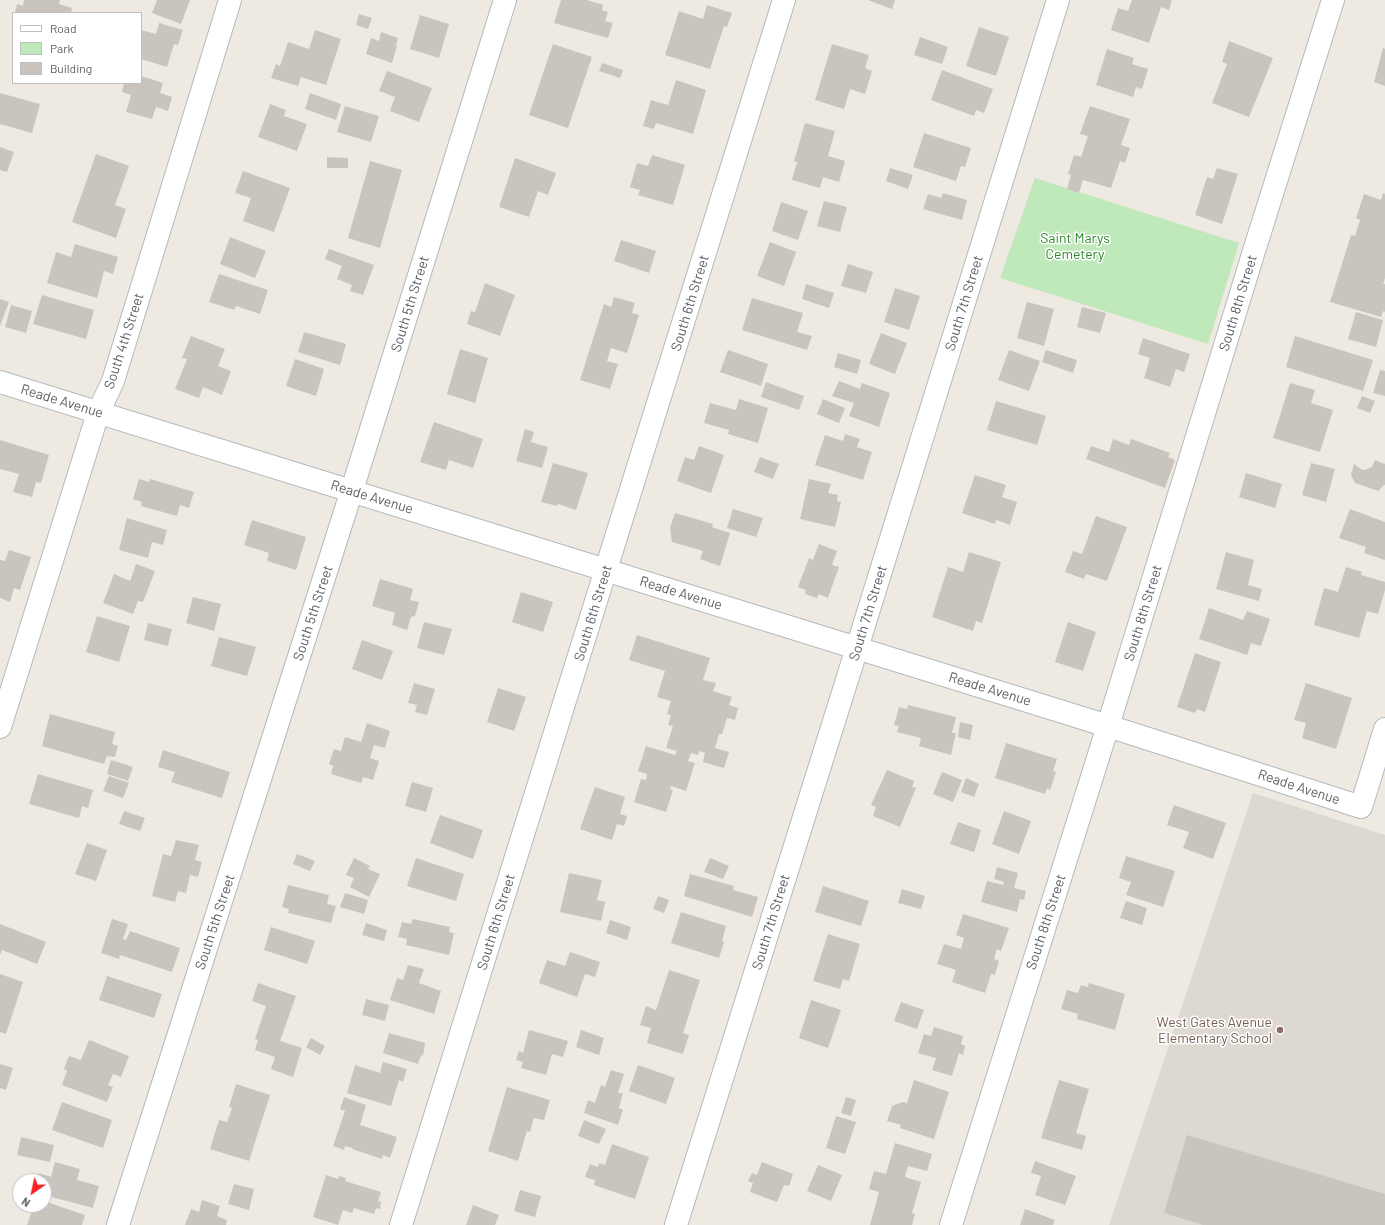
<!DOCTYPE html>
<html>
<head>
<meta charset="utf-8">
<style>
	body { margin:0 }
	#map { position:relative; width:1385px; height:1225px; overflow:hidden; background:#eeeae1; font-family:Barlow,sans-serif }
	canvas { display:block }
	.legend { position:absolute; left:12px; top:12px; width:130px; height:72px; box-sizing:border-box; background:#fff; border:1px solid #bdbfc1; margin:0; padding:5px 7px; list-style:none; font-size:12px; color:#5a5f64 }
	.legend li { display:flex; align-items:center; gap:8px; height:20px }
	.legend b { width:20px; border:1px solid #bdbfc1 }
	.north { position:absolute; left:12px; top:1173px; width:40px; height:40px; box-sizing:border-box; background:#fff; border:1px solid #bdbfc1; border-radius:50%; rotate:214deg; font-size:11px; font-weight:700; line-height:16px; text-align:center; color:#5a5f64 }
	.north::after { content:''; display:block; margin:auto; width:14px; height:18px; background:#f71f1f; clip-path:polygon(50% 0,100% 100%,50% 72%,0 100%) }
</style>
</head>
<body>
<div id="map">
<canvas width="1385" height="1225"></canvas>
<ul class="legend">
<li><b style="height:5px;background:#fff"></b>Road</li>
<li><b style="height:11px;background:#bfe8bb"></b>Park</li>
<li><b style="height:11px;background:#c9c5be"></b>Building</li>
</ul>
<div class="north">N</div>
</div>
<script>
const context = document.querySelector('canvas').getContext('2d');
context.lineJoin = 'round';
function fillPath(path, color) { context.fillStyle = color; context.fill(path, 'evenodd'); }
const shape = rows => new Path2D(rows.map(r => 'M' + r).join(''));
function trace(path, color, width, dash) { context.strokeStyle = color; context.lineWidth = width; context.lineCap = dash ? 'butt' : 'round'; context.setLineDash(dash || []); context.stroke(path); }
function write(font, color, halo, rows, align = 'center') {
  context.font = font + ' Barlow,sans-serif'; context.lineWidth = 3; context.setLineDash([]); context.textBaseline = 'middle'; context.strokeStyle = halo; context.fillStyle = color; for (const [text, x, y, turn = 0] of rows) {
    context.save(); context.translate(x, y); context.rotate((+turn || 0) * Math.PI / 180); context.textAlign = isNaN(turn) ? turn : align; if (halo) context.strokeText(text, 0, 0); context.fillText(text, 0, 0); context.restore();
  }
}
fillPath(shape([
	[1253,793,1385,835,1385,1225,1109,1225]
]), '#ded9d0');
fillPath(shape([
	[1035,178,1239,243,1208,344,1000,278]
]), '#bfe8bb');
fillPath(shape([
	[24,0,60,0,59,4,72,8,71,13,15,13,17,4,23,6],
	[157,0,190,0,181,24,152,13],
	[561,0,587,0,603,5,602,10,608,12,605,21,613,23,608,38,554,23],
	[868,0,895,0,892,9],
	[1132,0,1172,0,1169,10,1161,7,1149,43,1111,30,1118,8,1128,11],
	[707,5,732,13,727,27,724,26,710,69,665,55,679,11,703,19],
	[359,14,372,18,368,29,356,25],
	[420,15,449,24,439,58,410,49],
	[159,23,183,30,178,45,174,44,167,67,141,59,141,30,156,34],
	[979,27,1009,37,996,76,966,66],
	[315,30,341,39,326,85,301,77,298,86,271,78,276,64,280,66,288,42,309,49],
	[381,32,398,38,396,46,397,46,392,63,366,54,371,38,379,41],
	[920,37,948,47,942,64,914,55],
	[1229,41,1273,58,1249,117,1212,103,1227,64,1222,62],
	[553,44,592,57,568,128,529,115],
	[832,44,869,55,865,68,872,71,865,94,850,89,844,109,815,100],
	[1383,48,1385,49,1385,86,1374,82],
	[1107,49,1134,58,1132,64,1148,69,1142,89,1136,87,1133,97,1096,85],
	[602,63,623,70,620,78,599,71],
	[942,70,993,89,984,113,976,110,974,116,931,100],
	[387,71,432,88,419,122,390,111,395,97,379,91],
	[141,76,163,83,160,93,172,97,168,111,156,107,152,119,126,112,131,95,122,92,124,83,141,83],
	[676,80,706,90,693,134,656,123,654,129,643,126,651,100,668,105],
	[0,93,40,104,32,133,0,124],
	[310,93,341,104,336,120,305,109],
	[270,104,286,110,284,116,307,124,297,151,258,137],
	[345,106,379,116,371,142,337,132],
	[1090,106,1130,119,1121,145,1130,148,1125,163,1120,161,1111,188,1083,180,1079,193,1067,189,1071,175,1068,174,1074,155,1081,157,1088,136,1080,134],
	[805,123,835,131,828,156,845,161,839,182,823,177,820,188,792,180,797,162,794,161],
	[924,133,971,148,965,167,961,166,956,181,913,167],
	[0,147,14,152,7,172,0,170],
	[96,154,129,166,115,205,126,209,116,238,72,222],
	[652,155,685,165,673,205,638,195,640,190,630,187,637,163,648,166],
	[327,157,348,158,348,168,327,168],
	[515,158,556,173,548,195,538,191,529,217,499,207],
	[370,161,402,170,380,248,348,238],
	[890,168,913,175,908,189,886,181],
	[1217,168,1238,174,1222,224,1195,215,1207,177,1213,179],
	[243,171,290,188,274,232,243,221,251,198,235,193],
	[943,193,967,200,962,220,923,209,928,194,941,198],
	[1383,193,1385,194,1385,278,1383,284,1385,284,1385,312,1383,311,1381,317,1330,302,1351,235,1355,236,1360,220,1356,218,1364,194,1381,200],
	[824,201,847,207,840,232,817,226],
	[781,202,808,211,798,240,772,231],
	[230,237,266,251,255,278,220,264],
	[621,240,656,251,649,273,614,261],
	[770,242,796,252,784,286,757,276],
	[75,244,118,257,113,274,104,271,97,298,47,283,56,252,71,257],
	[329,249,374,265,363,295,350,291,352,285,337,279,342,266,325,259],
	[848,264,873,272,866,293,841,286],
	[219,274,268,290,260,314,236,306,234,310,209,302],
	[485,283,515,295,500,336,467,324,471,311,475,312],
	[806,284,834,293,829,308,802,299],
	[895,288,920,296,909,330,884,322],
	[42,295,94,310,86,339,33,324],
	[614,297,635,303,632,313,639,315,627,353,611,348,607,361,618,364,610,389,580,380,604,304,611,307],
	[752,298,803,313,797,332,812,336,807,350,742,330],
	[0,299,9,302,0,326],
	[1027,302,1054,309,1044,346,1017,338],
	[11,305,32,311,26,333,5,327],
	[1082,307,1106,313,1100,333,1077,327],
	[1356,312,1383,320,1376,347,1348,339],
	[304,332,346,344,340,365,298,352],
	[881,333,907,343,895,374,869,364],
	[191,336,225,349,218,366,231,371,222,395,203,387,199,398,175,389,187,359,182,358],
	[1295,336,1373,360,1363,391,1286,367],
	[1143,338,1190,354,1184,372,1176,369,1170,387,1144,378,1150,358,1138,354],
	[460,349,488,358,475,403,447,394],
	[728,350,768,364,761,386,720,372],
	[1009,350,1040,361,1029,391,998,380],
	[1046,350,1077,360,1073,373,1042,362],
	[838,353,861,360,857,374,834,367],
	[295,359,324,369,316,396,286,386],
	[1380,370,1385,371,1385,396,1373,393],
	[839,381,860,389,862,383,890,393,879,427,849,416,854,403,832,396],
	[766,382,804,396,799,410,761,397],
	[1290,383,1315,390,1311,403,1333,410,1320,452,1273,438],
	[1362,396,1375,401,1370,413,1357,408],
	[739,399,768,408,758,443,728,434,729,430,704,423,710,403,736,410],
	[823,399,845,408,839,423,817,414],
	[996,401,1046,416,1037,445,987,430],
	[434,422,483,439,473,468,449,460,446,470,420,462],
	[525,429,534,432,531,442,548,447,542,468,516,461],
	[845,434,860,439,857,447,872,452,863,480,815,465,825,435,843,441],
	[1113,439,1129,445,1131,439,1170,453,1168,457,1175,460,1165,488,1086,459,1091,446,1109,452],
	[0,440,49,455,41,483,36,482,32,497,13,492,19,474,0,469],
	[699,446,724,455,711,493,677,481,685,457,694,460],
	[760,457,779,464,773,479,754,472],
	[1375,460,1385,464,1385,485,1384,485,1378,491,1355,483,1351,475,1354,464,1361,469,1365,470,1372,467],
	[553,463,588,473,576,510,558,504,557,506,541,502],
	[1311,463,1335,469,1326,502,1302,495],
	[1246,473,1282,484,1275,508,1239,497],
	[975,475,1006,485,1002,497,1017,502,1010,525,996,520,995,524,962,513],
	[139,479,149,482,150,479,194,492,189,508,180,505,177,516,141,506,142,502,133,499],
	[809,479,831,484,828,493,838,495,837,501,841,502,835,527,800,519],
	[733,509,763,518,756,537,727,528],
	[1350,509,1385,522,1385,560,1364,553,1366,547,1339,538],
	[675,513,713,524,712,527,730,533,720,566,700,559,703,551,672,542,670,528],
	[1096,516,1127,527,1107,581,1086,574,1084,579,1065,572,1073,551,1082,554],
	[127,518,167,530,163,545,152,542,148,558,119,550],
	[252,520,306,537,296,570,267,561,269,553,244,545],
	[819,544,837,551,832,565,839,567,828,598,819,594,817,598,805,594,806,590,798,587,809,558,813,560],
	[9,550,31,557,20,590,14,588,10,602,0,598,0,560,5,561],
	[969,552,1001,562,982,623,976,621,973,631,932,617,948,567,963,572],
	[1226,552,1254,560,1248,585,1262,589,1259,601,1216,589],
	[136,564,155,571,143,602,138,601,133,614,103,603,114,574,130,581],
	[1346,567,1362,572,1361,575,1385,582,1385,590,1378,614,1367,611,1359,638,1314,625,1324,588,1338,592],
	[380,579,413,589,410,600,419,602,415,616,411,617,407,630,392,625,395,613,372,606],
	[521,592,553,602,543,632,512,622],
	[193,597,221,604,214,631,186,623],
	[1209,608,1243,620,1247,611,1270,619,1261,646,1251,643,1247,655,1199,639],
	[97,616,130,626,119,662,86,652],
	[424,622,452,629,444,655,417,648],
	[1068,622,1096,632,1083,671,1055,662],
	[148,623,172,629,168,646,144,640],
	[637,635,710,658,703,680,716,683,713,691,732,697,729,705,738,708,735,720,727,718,722,734,719,734,715,748,729,752,724,768,703,762,705,753,699,751,698,755,691,753,688,761,695,763,686,791,671,786,670,789,673,790,666,812,634,802,641,779,646,780,647,774,638,771,646,746,675,755,677,751,666,748,673,726,668,725,671,715,667,714,671,701,657,697,665,671,629,660],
	[219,637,256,647,247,676,211,666],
	[362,640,393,651,382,680,352,669],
	[1195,653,1221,662,1205,712,1197,709,1195,713,1177,707],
	[414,683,435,689,427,715,415,712,417,705,408,703],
	[1306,683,1352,698,1336,749,1302,738,1306,723,1294,720],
	[498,688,526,697,514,731,487,722],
	[908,705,956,717,952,733,956,733,951,755,919,746,921,738,897,732,899,726,894,725,899,707,907,709],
	[50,714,115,732,112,744,118,746,115,757,107,756,104,764,42,746],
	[960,722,973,725,970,740,958,737],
	[367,723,390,731,385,748,374,745,370,758,379,761,373,780,363,777,361,783,331,774,333,766,329,764,334,749,341,751,345,737,361,742],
	[1006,743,1057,759,1053,771,1056,772,1050,790,1047,788,1045,794,995,778],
	[163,750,230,772,222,798,171,782,175,772,158,767],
	[111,760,133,767,128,781,107,774],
	[887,770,914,781,912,787,916,788,900,827,873,816,876,807,871,805],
	[942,772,962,780,953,802,933,794],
	[38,774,93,790,88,808,82,806,79,818,29,804],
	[109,776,129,783,123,798,103,791],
	[966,778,979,784,974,797,961,792],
	[412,782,433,788,426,812,405,806],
	[595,787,625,797,620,814,627,816,624,826,617,824,612,840,580,829],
	[1174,805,1226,823,1213,859,1183,848,1189,832,1167,825],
	[124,811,145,818,140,831,119,824],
	[1004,811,1031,821,1019,854,992,844],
	[440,815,483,830,473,859,430,843],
	[958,822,981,830,974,852,950,844],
	[176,840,199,845,195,860,202,862,198,877,190,875,186,893,178,891,175,902,152,896,163,854,171,856],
	[87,843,107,850,96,881,75,874],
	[297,854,315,861,310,871,293,864],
	[1126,856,1175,871,1163,907,1126,895,1131,882,1119,878],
	[354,858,370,866,368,869,380,874,369,897,350,887,354,878,346,875],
	[416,858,464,874,456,901,407,886],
	[710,858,729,866,723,879,704,872],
	[997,867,1018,873,1014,888,1026,891,1024,900,1020,899,1017,912,981,902,987,881,1003,885,1004,882,994,879],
	[569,873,602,880,597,900,605,902,601,921,560,912],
	[690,874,734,886,733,890,758,897,752,917,684,896],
	[288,885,329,895,327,904,336,906,331,923,288,913,289,909,282,907],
	[823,886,869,901,861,926,815,912],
	[902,889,925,896,921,909,898,903],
	[345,893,368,900,364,914,340,907],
	[658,896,669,900,664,913,653,909],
	[1126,901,1147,908,1142,925,1120,918],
	[681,912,726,926,722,941,724,942,719,958,671,943],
	[963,914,1009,928,1001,951,997,949,994,959,999,961,995,975,991,974,985,993,952,982,956,970,937,964,944,944,961,949,964,938,956,935],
	[112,919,128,924,123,939,126,940,130,931,180,948,172,972,120,955,119,959,101,953],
	[413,919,450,927,449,932,454,933,449,955,406,945,407,939,398,937,402,922,411,924],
	[610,920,631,927,627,940,606,933],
	[366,923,387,930,384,941,362,935],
	[0,924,46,942,37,964,2,950,0,955],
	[271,927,315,941,307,964,264,950],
	[828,934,860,944,849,981,843,979,840,989,813,981],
	[570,952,600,962,595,977,585,974,577,997,539,983,547,960,565,966],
	[408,965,424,969,419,983,441,991,434,1014,390,1000,397,978,403,980],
	[669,970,700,980,683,1033,689,1035,683,1054,647,1043,651,1028,640,1025,646,1006,656,1010],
	[0,974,23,982,6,1034,0,1032],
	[107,976,162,994,154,1018,99,1000],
	[258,983,296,996,280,1041,302,1048,293,1077,271,1069,275,1057,255,1050,258,1040,255,1039,266,1006,252,1001],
	[1089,983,1125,994,1115,1030,1077,1019,1078,1014,1061,1009,1067,990,1078,993,1081,985,1088,987],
	[366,999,389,1005,385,1021,362,1015],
	[811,1000,841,1010,828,1048,799,1038],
	[901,1002,924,1010,917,1029,894,1021],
	[934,1027,963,1036,961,1044,965,1046,963,1055,959,1053,952,1076,932,1070,936,1058,918,1053,924,1034,931,1036],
	[529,1030,568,1041,563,1057,552,1054,546,1075,521,1068,523,1062,516,1060,519,1051,523,1053],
	[581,1030,604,1038,599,1055,576,1047],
	[389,1033,425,1043,423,1056,421,1055,418,1064,383,1053],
	[311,1038,325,1046,320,1055,306,1047],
	[89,1040,129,1056,121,1077,113,1074,108,1085,113,1087,107,1102,62,1085,67,1071,64,1069,69,1056,81,1060],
	[383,1062,407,1069,403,1082,399,1080,391,1106,347,1093,355,1065,380,1073],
	[0,1064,13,1068,6,1090,0,1088],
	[638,1065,675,1078,666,1104,629,1091],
	[611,1070,624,1074,618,1093,623,1093,619,1108,623,1110,618,1125,584,1113,588,1100,595,1103,601,1085,605,1087],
	[914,1080,949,1092,934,1139,900,1128,901,1125,887,1121,892,1106,902,1102,907,1103],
	[1059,1080,1089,1089,1076,1133,1086,1136,1082,1150,1041,1138],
	[236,1084,270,1095,249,1161,210,1149,219,1120,227,1122,232,1108,229,1107],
	[507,1087,550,1100,544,1120,534,1118,530,1132,527,1131,518,1161,488,1151],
	[344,1097,366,1105,360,1125,397,1137,390,1158,383,1155,382,1159,352,1149,353,1148,345,1146,344,1150,333,1146,345,1111,340,1109],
	[846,1097,856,1100,851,1116,841,1113],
	[62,1102,112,1120,103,1148,52,1130],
	[836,1116,856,1122,845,1154,826,1148],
	[584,1120,606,1129,599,1144,578,1136],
	[1187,1135,1385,1194,1385,1225,1203,1225,1164,1213],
	[21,1137,54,1145,50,1162,17,1155],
	[895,1143,932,1154,927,1171,908,1166,905,1177,921,1182,912,1213,915,1214,912,1225,870,1225,879,1192,869,1189,874,1171,886,1174],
	[612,1144,649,1157,635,1199,594,1185,595,1180,585,1177,590,1164,598,1167,599,1163,605,1165],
	[1035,1161,1076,1176,1065,1205,1035,1195,1041,1176,1031,1173],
	[55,1162,80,1169,77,1180,99,1186,93,1208,44,1195,44,1181,36,1181,39,1173,51,1177],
	[762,1162,793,1174,789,1186,784,1185,777,1202,750,1192,753,1183,748,1181,752,1173,757,1175],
	[818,1165,842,1175,831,1201,807,1191],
	[326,1175,338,1179,339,1176,346,1178,345,1181,381,1192,378,1201,381,1202,380,1209,376,1208,374,1214,354,1208,352,1213,343,1210,338,1225,313,1217],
	[234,1184,254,1189,249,1210,228,1204],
	[520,1190,541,1196,535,1217,514,1211],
	[202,1200,220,1206,217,1216,227,1220,226,1225,185,1225,191,1209,199,1212],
	[44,1201,85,1215,82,1225,27,1225,34,1205,44,1205],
	[473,1205,499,1215,495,1225,466,1225],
	[1025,1209,1055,1220,1053,1225,1020,1225]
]), '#c9c5be');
const minor = shape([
	[0,382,1108,726,1361,807,1385,729],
	[0,727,98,413,113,381,230,0],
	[118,1225,352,490,505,0],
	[401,1225,784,0],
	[676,1225,857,648,1058,0],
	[951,1225,1108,726,1254,251,1333,0]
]);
trace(minor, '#b4b9bd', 24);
trace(minor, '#fff', 22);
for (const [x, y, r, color] of [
	[1280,1030,4,"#8d6e63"]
]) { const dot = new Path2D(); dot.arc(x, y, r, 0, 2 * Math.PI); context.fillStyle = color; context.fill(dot); trace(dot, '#fff', 1.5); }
write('14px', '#30872e', '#fff', [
	["Saint Marys",1075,238],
	["Cemetery",1075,254]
]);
write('14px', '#5a5f64', '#fff', [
	["South 6th Street",690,303,-73],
	["South 7th Street",964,303,-73],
	["South 8th Street",1238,303,-73],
	["South 5th Street",410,304,-73],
	["South 4th Street",124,341,-72],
	["Reade Avenue",62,401,17],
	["Reade Avenue",372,497,17],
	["Reade Avenue",681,593,17],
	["South 5th Street",313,613,-72],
	["South 6th Street",593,613,-73],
	["South 7th Street",868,613,-73],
	["South 8th Street",1143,613,-73],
	["Reade Avenue",990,689,17],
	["Reade Avenue",1299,787,18],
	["South 5th Street",215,922,-72],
	["South 6th Street",496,922,-73],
	["South 7th Street",771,922,-73],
	["South 8th Street",1046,922,-72]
]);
write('14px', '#785e54', '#fff', [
	["West Gates Avenue",1272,1022],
	["Elementary School",1272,1038]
], 'right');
</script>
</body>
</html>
